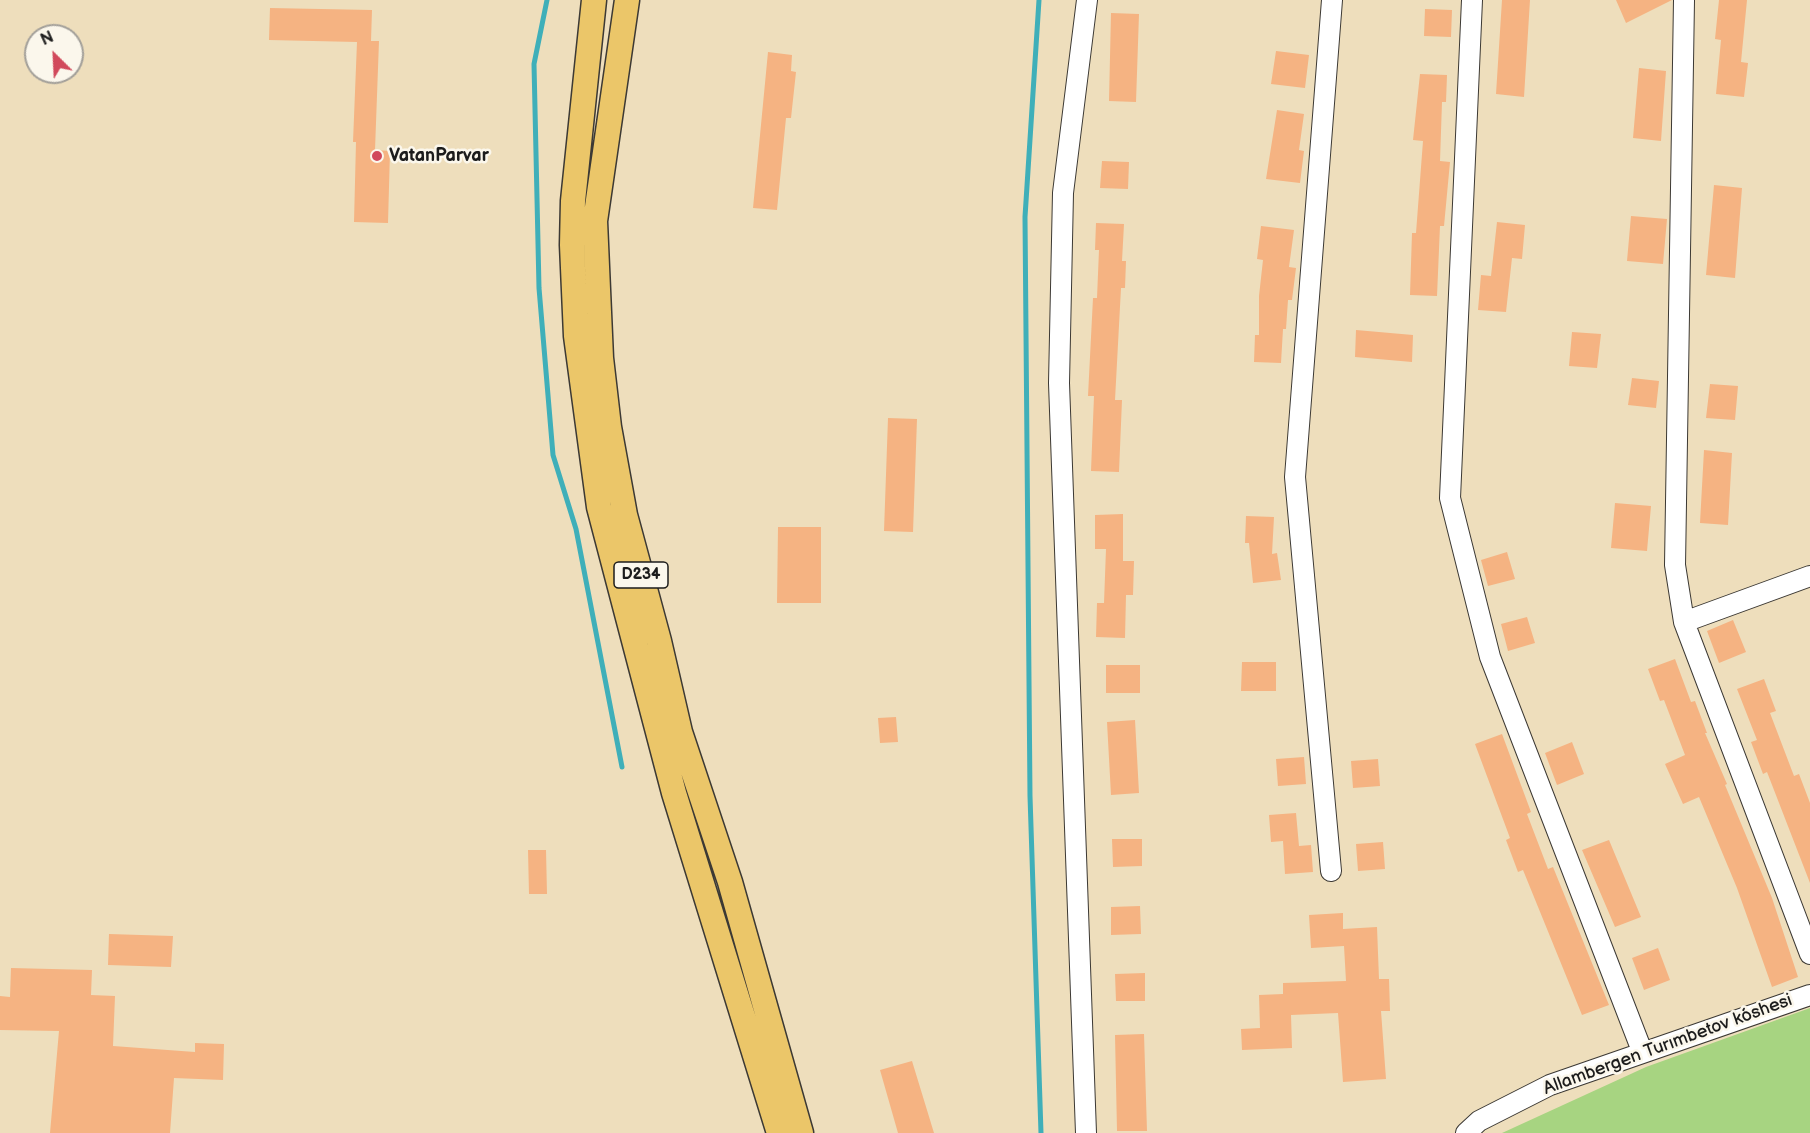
<!DOCTYPE html>
<html>
<head>
<meta charset="utf-8">
<style>
	body { margin:0 }
	#map { position:relative; width:1810px; height:1133px; overflow:hidden; background:#eedebc; font-family:"Balsamiq Sans",sans-serif }
	canvas { display:block }
	.north { position:absolute; left:24px; top:24px; width:60px; height:60px; box-sizing:border-box; background:#fbf7ec; border:2px solid #a29f99; border-radius:50%; rotate:336deg; font-size:16px; font-weight:700; line-height:24px; text-align:center; color:#1c1c1c }
	.north::after { content:''; display:block; margin:auto; width:21px; height:27px; background:#d1495b; clip-path:polygon(50% 0,100% 100%,50% 72%,0 100%) }
</style>
</head>
<body>
<div id="map">
<canvas width="1810" height="1133"></canvas>
<div class="north">N</div>
</div>
<script>
const context = document.querySelector('canvas').getContext('2d');
context.lineJoin = 'round';
function fillPath(path, color) { context.fillStyle = color; context.fill(path, 'evenodd'); }
const shape = rows => new Path2D(rows.map(r => 'M' + r).join(''));
function trace(path, color, width, dash) { context.strokeStyle = color; context.lineWidth = width; context.lineCap = dash ? 'butt' : 'round'; context.setLineDash(dash || []); context.stroke(path); }
function write(font, color, halo, rows, align = 'center') {
  context.font = font + ' "Balsamiq Sans",sans-serif'; context.lineWidth = 5; context.setLineDash([]); context.textBaseline = 'middle'; context.strokeStyle = halo; context.fillStyle = color; for (const [text, x, y, turn = 0] of rows) {
    context.save(); context.translate(x, y); context.rotate((+turn || 0) * Math.PI / 180); context.textAlign = isNaN(turn) ? turn : align; if (halo) context.strokeText(text, 0, 0); context.fillText(text, 0, 0); context.restore();
  }
}
fillPath(shape([
	[1810,1008,1810,1133,1502,1133,1646,1067]
]), '#a7d481');
trace(shape([
	[547,0,534,64,539,288,553,455,576,529,622,767],
	[1039,0,1025,217,1030,796,1041,1133]
]), '#3fafb9', 5);
fillPath(shape([
	[1502,0,1530,0,1524,97,1496,94],
	[1616,0,1672,0,1626,23],
	[1719,0,1747,0,1741,62,1748,63,1744,97,1716,94,1721,40,1715,39],
	[270,8,372,10,371,41,379,41,375,150,390,151,388,223,354,222,356,142,353,142,357,42,269,40],
	[1425,9,1452,10,1451,37,1424,36],
	[1111,13,1139,14,1136,102,1109,101],
	[1276,51,1309,55,1305,88,1271,84],
	[768,52,792,55,791,71,796,72,791,118,786,118,777,210,753,208],
	[1639,68,1666,71,1661,141,1633,138],
	[1420,74,1447,75,1446,102,1442,102,1440,161,1450,162,1444,226,1440,226,1437,296,1410,295,1412,233,1416,233,1423,141,1413,140],
	[1277,110,1304,114,1299,150,1304,151,1300,183,1266,179],
	[1102,161,1129,162,1128,189,1100,188],
	[1714,185,1742,188,1735,278,1706,275],
	[1631,216,1667,219,1663,264,1627,261],
	[1497,222,1525,225,1522,259,1512,258,1506,312,1478,310,1481,275,1491,276],
	[1096,223,1124,224,1122,261,1126,261,1125,288,1121,288,1115,400,1122,400,1119,472,1091,471,1094,396,1088,396,1093,298,1097,298,1099,250,1095,250],
	[1261,226,1294,230,1289,267,1296,268,1292,300,1288,300,1286,329,1283,329,1281,363,1254,362,1255,335,1259,335,1259,296,1263,260,1257,259],
	[1356,330,1413,335,1412,362,1355,357],
	[1572,332,1601,334,1597,368,1569,366],
	[1632,378,1659,381,1656,408,1628,405],
	[1710,384,1738,386,1735,420,1706,418],
	[888,418,917,419,913,532,884,531],
	[1704,450,1732,453,1728,525,1700,523],
	[1615,503,1651,506,1647,551,1611,548],
	[1123,514,1123,561,1134,561,1133,595,1126,595,1125,638,1096,637,1097,603,1104,603,1106,549,1095,549,1095,515],
	[1246,516,1274,517,1272,554,1277,553,1281,580,1253,583,1249,543,1245,543],
	[778,527,821,527,821,603,777,603],
	[1507,552,1515,579,1488,586,1481,560],
	[1527,617,1535,643,1508,651,1501,624],
	[1733,620,1746,652,1719,663,1707,631],
	[1675,659,1691,702,1695,701,1707,733,1705,733,1727,784,1725,785,1772,898,1798,977,1772,987,1737,888,1699,797,1683,804,1665,764,1685,755,1664,700,1660,701,1648,669],
	[1242,662,1276,662,1276,691,1241,691],
	[1106,665,1140,665,1140,693,1106,693],
	[1764,679,1776,711,1770,713,1794,776,1799,774,1810,803,1810,883,1767,772,1763,774,1751,742,1757,740,1737,689],
	[896,717,898,742,880,743,878,718],
	[1135,720,1139,793,1111,795,1107,722],
	[1502,734,1531,812,1527,814,1548,869,1553,867,1609,1005,1582,1015,1523,870,1518,872,1506,840,1510,838,1475,744],
	[1572,742,1584,774,1557,785,1545,753],
	[1304,757,1306,784,1278,786,1276,759],
	[1378,759,1380,786,1353,788,1351,761],
	[1296,813,1299,846,1311,845,1313,872,1285,874,1283,841,1271,842,1269,815],
	[1112,839,1142,839,1142,866,1113,867],
	[1609,840,1641,917,1615,927,1582,850],
	[1383,842,1385,869,1358,871,1356,844],
	[528,850,546,850,547,894,529,894],
	[1140,906,1141,934,1111,935,1111,907],
	[1343,913,1343,929,1377,927,1379,979,1389,979,1390,1011,1381,1011,1386,1079,1343,1082,1338,1013,1291,1015,1292,1048,1242,1050,1241,1029,1260,1028,1259,995,1283,994,1283,983,1346,981,1344,946,1311,948,1309,915],
	[109,934,173,936,171,967,108,965],
	[1658,948,1670,980,1644,990,1632,958],
	[11,968,92,970,91,995,115,996,113,1046,195,1052,195,1043,224,1044,223,1080,174,1078,170,1133,50,1133,59,1031,0,1030,0,996,10,997],
	[1145,973,1145,1001,1116,1001,1115,974],
	[1144,1034,1147,1131,1117,1131,1115,1035],
	[912,1061,934,1133,898,1133,880,1070]
]), '#f5b382');
const minor = shape([
	[1472,0,1450,498,1490,657,1642,1051],
	[1684,0,1675,565,1684,622,1810,954],
	[1684,622,1810,576],
	[1331,871,1295,477,1332,0],
	[1086,1133,1059,383,1063,193,1087,0],
	[1466,1133,1479,1121,1550,1085,1810,995]
]);
const major = shape([
	[594,0,573,201,572,245,576,336,599,507,674,793,779,1133],
	[627,0,595,221,601,358,609,427,625,515,659,641,680,732,730,882,801,1133]
]);
trace(minor, '#3c3934', 22);
trace(major, '#3c3934', 27);
trace(minor, '#fff', 20);
trace(major, '#ebc669', 24);
for (const [x, y, r, color] of [
	[377,156,6,"#d1495b"]
]) { const dot = new Path2D(); dot.arc(x, y, r, 0, 2 * Math.PI); context.fillStyle = color; context.fill(dot); trace(dot, '#fbf7ec', 2); }
for (const [x, y, w] of [
	[641,575,54]
]) { const box = new Path2D(); box.roundRect(x - w / 2, y - 13, w, 26, 4.5); context.fillStyle = '#fbf7ec'; context.fill(box); trace(box, '#1c1c1c', 1.5); }
write('bold 16px', '#1c1c1c', null, [
	["D234",641,575]
]);
write('bold 18px', '#1c1c1c', '#fbf7ec', [
	["VatanParvar",389,156]
], 'left');
write('18px', '#1c1c1c', '#fbf7ec', [
	["Allambergen Turımbetov kóshesi",1668,1045,-20]
]);
</script>
</body>
</html>
